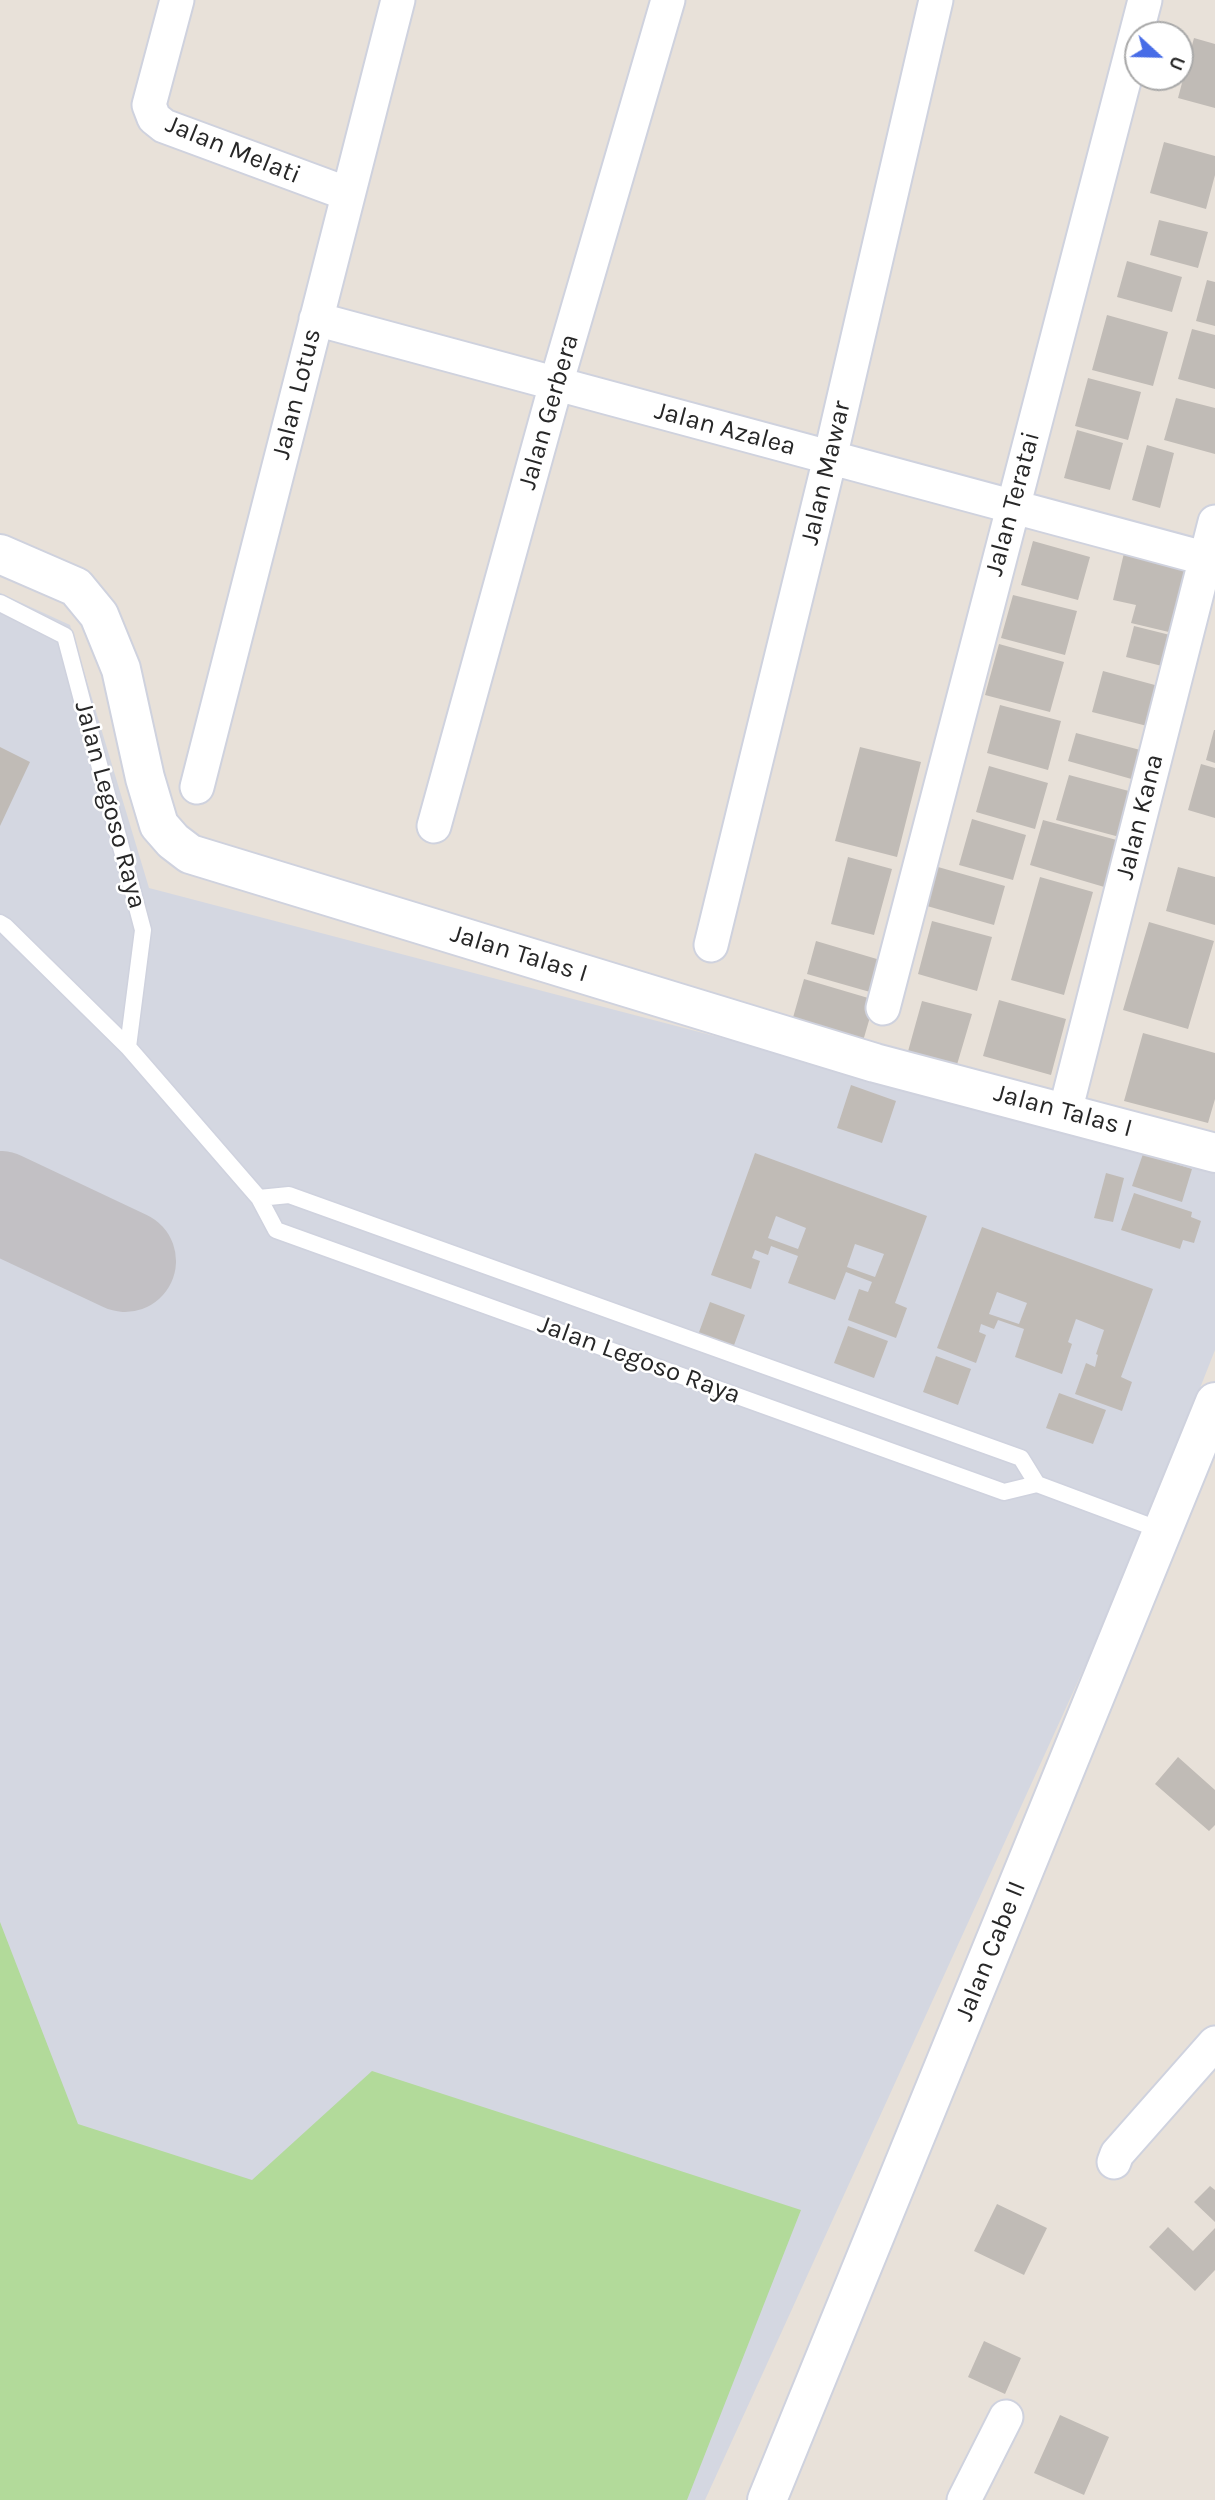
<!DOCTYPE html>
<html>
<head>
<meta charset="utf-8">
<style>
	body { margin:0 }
	#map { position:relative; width:1215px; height:2500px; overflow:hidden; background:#e8e1d9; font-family:Karla,sans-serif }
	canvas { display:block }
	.north { position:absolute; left:1124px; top:21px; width:70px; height:70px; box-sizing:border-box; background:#fff; border:2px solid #a9a9a9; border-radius:50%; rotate:112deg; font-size:19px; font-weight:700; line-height:28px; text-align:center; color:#272727 }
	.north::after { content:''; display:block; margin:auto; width:24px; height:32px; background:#476ce7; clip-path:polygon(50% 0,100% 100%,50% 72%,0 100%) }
</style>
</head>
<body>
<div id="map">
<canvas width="1215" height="2500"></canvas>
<div class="north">U</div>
</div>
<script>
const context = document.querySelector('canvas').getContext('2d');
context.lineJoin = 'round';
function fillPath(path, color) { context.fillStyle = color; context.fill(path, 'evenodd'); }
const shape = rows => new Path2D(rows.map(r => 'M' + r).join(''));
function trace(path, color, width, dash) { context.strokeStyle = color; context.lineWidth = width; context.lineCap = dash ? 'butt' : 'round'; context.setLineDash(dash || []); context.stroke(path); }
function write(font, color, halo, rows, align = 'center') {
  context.font = font + ' Karla,sans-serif'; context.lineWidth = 5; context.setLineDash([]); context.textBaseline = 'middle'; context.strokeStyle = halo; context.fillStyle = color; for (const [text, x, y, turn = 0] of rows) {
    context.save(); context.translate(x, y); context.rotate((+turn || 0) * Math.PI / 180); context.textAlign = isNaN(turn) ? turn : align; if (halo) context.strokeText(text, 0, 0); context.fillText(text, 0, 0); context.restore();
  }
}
fillPath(shape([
	[0,593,70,625,149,888,1215,1167,1215,1350,1126,1576,705,2500,0,2500]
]), '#d4d7e1');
fillPath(shape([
	[0,1922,78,2124,252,2180,372,2071,801,2210,687,2500,0,2500]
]), '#b2da9a');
trace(shape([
	[0,1202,125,1261]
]), '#c2c0c4', 102);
fillPath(shape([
	[1194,38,1215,44,1215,108,1178,98],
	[1164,142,1215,156,1215,175,1206,209,1150,193],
	[1159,220,1208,232,1198,268,1150,255],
	[1127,261,1182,277,1172,312,1117,297],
	[1207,280,1215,282,1215,326,1196,321],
	[1107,315,1168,332,1153,386,1092,370],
	[1192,329,1215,335,1215,389,1178,379],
	[1088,378,1141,392,1128,440,1075,426],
	[1176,398,1215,408,1215,454,1164,440],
	[1077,430,1123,443,1110,490,1064,478],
	[1147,445,1174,453,1160,508,1132,500],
	[1033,541,1090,557,1078,600,1021,585],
	[1124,553,1189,569,1173,633,1131,623,1136,605,1113,600],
	[1013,595,1077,611,1065,655,1001,638],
	[1134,626,1170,635,1162,666,1126,657],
	[999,644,1064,662,1050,712,985,695],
	[1103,671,1166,688,1155,728,1092,712],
	[1000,705,1061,721,1048,770,987,753],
	[1214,730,1215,730,1215,763,1206,760],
	[1076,733,1144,751,1135,780,1068,761],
	[0,747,30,762,0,826],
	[860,747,921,762,897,857,835,841],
	[1201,764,1215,768,1215,818,1188,810],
	[989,766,1048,783,1035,829,976,812],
	[1069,775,1140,794,1127,839,1056,820],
	[972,819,1026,835,1013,880,959,865],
	[1043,820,1124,842,1111,889,1030,865],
	[848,857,892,869,874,935,831,924],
	[938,867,1005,886,994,925,927,906],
	[1178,867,1215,877,1215,925,1166,911],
	[1040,877,1093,892,1064,995,1011,980],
	[932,921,992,937,977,991,918,974],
	[1149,922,1214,941,1188,1029,1123,1010],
	[816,941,887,962,877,994,807,974],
	[804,979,875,1000,863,1041,792,1021],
	[999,1000,1066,1019,1051,1075,983,1056],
	[922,1001,972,1014,956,1068,907,1055],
	[1143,1033,1215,1053,1215,1099,1208,1123,1124,1101],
	[851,1085,896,1101,882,1143,837,1128],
	[755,1153,927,1216,895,1303,907,1308,896,1338,848,1320,859,1289,868,1292,872,1282,846,1272,835,1300,788,1283,798,1256,771,1246,768,1255,755,1250,752,1258,760,1261,751,1289,711,1275],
	[776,1216,806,1228,798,1249,768,1238],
	[855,1244,884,1254,875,1277,847,1267],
	[1143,1154,1192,1169,1182,1202,1132,1186],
	[1106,1173,1124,1178,1113,1222,1094,1218],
	[1134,1193,1192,1212,1191,1217,1201,1221,1194,1243,1183,1240,1180,1249,1121,1230],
	[982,1227,1153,1289,1121,1377,1132,1382,1122,1411,1075,1394,1086,1363,1095,1367,1098,1355,1096,1354,1104,1330,1076,1319,1068,1342,1072,1344,1062,1374,1015,1357,1024,1329,998,1320,994,1329,981,1324,979,1332,986,1335,976,1363,937,1348],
	[997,1292,1027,1303,1019,1324,989,1314],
	[710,1302,745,1315,733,1348,698,1335],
	[848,1326,888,1341,874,1378,834,1363],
	[936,1356,971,1369,958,1405,923,1392],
	[1059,1393,1106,1410,1093,1444,1046,1428],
	[1178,1757,1215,1790,1215,1825,1209,1831,1155,1784],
	[1210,2186,1215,2190,1215,2222,1194,2202],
	[997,2204,1047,2228,1024,2275,974,2251],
	[1168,2227,1193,2251,1215,2228,1215,2270,1195,2291,1149,2247],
	[984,2341,1021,2358,1005,2394,968,2377],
	[1060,2415,1109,2437,1084,2495,1034,2473]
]), '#c0bbb6');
const lane = shape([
	[0,603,65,636,143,930,128,1047],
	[0,923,5,926,128,1047,259,1198,276,1230,1004,1492,1037,1484,1163,1531],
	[259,1198,289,1195,1021,1458,1037,1484]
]);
const street = shape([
	[177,0,149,105,154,118,164,126,348,194],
	[316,319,1215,561],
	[197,787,398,0],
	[434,826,556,384,668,0],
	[711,945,830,458,936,0],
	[883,1008,1145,0],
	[1065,1112,1215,522],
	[1114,2162,1117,2154,1215,2043],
	[964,2500,1006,2417]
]);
const secondary = shape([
	[0,554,76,587,99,615,121,669,145,778,159,825,173,841,190,854,875,1063,1215,1153],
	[767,2500,1215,1402]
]);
trace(lane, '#cfd2de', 19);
trace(street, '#cfd2de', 37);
trace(secondary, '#cfd2de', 42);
trace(lane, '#fff', 16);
trace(street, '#fff', 33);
trace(secondary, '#fff', 38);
write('26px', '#272727', '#fff', [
	["Jalan Melati",233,150,22],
	["Jalan Lotus",297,394,-76],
	["Jalan Gerbera",549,412,-74],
	["Jalan Azalea",725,429,15],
	["Jalan Mawar",826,473,-77],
	["Jalan Teratai",1013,504,-75],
	["Jalan Legoso Raya",110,805,75],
	["Jalan Kana",1140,817,-76],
	["Jalan Talas I",519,954,17],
	["Jalan Talas I",1063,1111,15],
	["Jalan Legoso Raya",639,1360,20],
	["Jalan Cabe II",991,1951,-68]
]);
</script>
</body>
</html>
